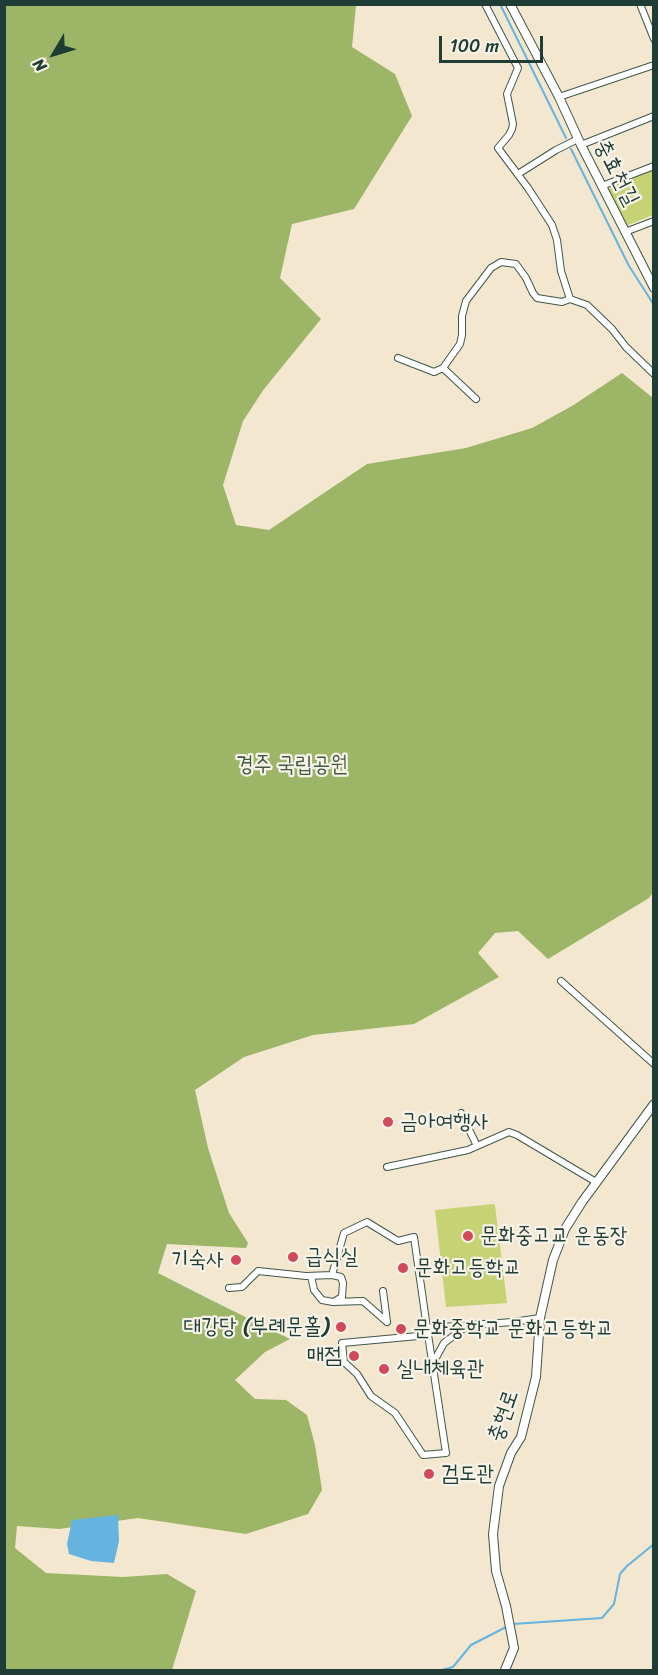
<!DOCTYPE html>
<html>
<head>
<meta charset="utf-8">
<style>
	body { margin:0 }
	#map { position:relative; width:658px; height:1675px; overflow:hidden; background:#f3e7cf; font-family:Sriracha,sans-serif }
	canvas { display:block }
	.frame { position:absolute; inset:0; border:6px solid #1f3d34; pointer-events:none }
	.north { position:absolute; left:24px; top:24px; width:60px; height:60px; -webkit-text-stroke:4px #f7f3e8; paint-order:stroke; rotate:232deg; font-size:16px; font-weight:700; line-height:24px; text-align:center; color:#1f3d34 }
	.north::after { content:''; display:block; margin:auto; width:21px; height:27px; background:#1f3d34; clip-path:polygon(50% 0,100% 100%,50% 72%,0 100%) }
	.scale { position:absolute; left:439px; top:36px; width:104px; height:27px; box-sizing:border-box; border:3px solid #1f3d34; border-top:0; padding-left:8px; font-size:18px; line-height:21px; white-space:nowrap; color:#1f3d34; -webkit-text-stroke:4px #f7f3e8; paint-order:stroke }
</style>
</head>
<body>
<div id="map">
<canvas width="658" height="1675"></canvas>
<div class="frame"></div>
<div class="north">N</div>
<div class="scale">100 m</div>
</div>
<script>
const context = document.querySelector('canvas').getContext('2d');
context.lineJoin = 'round';
function fillPath(path, color) { context.fillStyle = color; context.fill(path, 'evenodd'); }
const shape = rows => new Path2D(rows.map(r => 'M' + r).join(''));
function trace(path, color, width, dash) { context.strokeStyle = color; context.lineWidth = width; context.lineCap = dash ? 'butt' : 'round'; context.setLineDash(dash || []); context.stroke(path); }
function write(font, color, halo, rows, align = 'center') {
  context.font = font + ' Sriracha,"Poor Story",sans-serif'; context.lineWidth = 4.5; context.setLineDash([]); context.textBaseline = 'middle'; context.strokeStyle = halo; context.fillStyle = color; for (const [text, x, y, turn = 0] of rows) {
    context.save(); context.translate(x, y); context.rotate((+turn || 0) * Math.PI / 180); context.textAlign = isNaN(turn) ? turn : align; if (halo) context.strokeText(text, 0, 0); context.fillText(text, 0, 0); context.restore();
  }
}
fillPath(shape([
	[653,169,653,215,628,225,623,223,608,192,612,185],
	[493,1204,495,1205,507,1303,446,1307,435,1210]
]), '#c5d375');
fillPath(shape([
	[5,5,356,5,352,47,395,74,412,116,354,209,292,224,280,278,321,319,264,389,243,421,223,485,236,525,269,530,367,464,466,448,532,428,572,406,622,373,653,398,653,892,649,898,548,959,518,931,495,933,478,953,499,977,414,1024,313,1035,244,1057,195,1090,208,1148,229,1213,248,1243,246,1248,167,1244,158,1273,209,1299,290,1339,265,1352,235,1380,255,1399,286,1400,307,1415,315,1445,322,1490,308,1514,246,1534,138,1518,59,1529,17,1526,15,1548,46,1573,123,1577,167,1574,196,1591,172,1670,5,1670]
]), '#9cb566');
fillPath(shape([
	[118,1515,119,1541,114,1563,91,1561,69,1554,67,1544,72,1520]
]), '#65b3df');
trace(shape([
	[500,4,566,138],
	[571,149,629,266,654,305],
	[513,1624,602,1618,614,1604,620,1574,627,1566,654,1544],
	[442,1670,453,1667,471,1645,508,1626]
]), '#65b3df', 2);
const minor = shape([
	[485,4,518,68,507,94,513,124,512,129,509,135,498,148,528,188,552,225,557,240,561,271,570,299,587,305,612,329,626,347,654,374],
	[640,4,654,39],
	[559,97,654,65],
	[581,145,654,116],
	[518,174,556,150,578,139],
	[602,186,654,166],
	[625,232,654,221],
	[398,358,434,372,443,368],
	[476,399,443,368,460,344,462,335,462,316,466,301,491,268,501,262,516,264,526,278,533,293,537,298,562,302,570,299],
	[561,981,654,1064],
	[461,1113,477,1146],
	[387,1167,468,1150,509,1132,517,1135,596,1182],
	[332,1275,341,1277,343,1283,342,1297,335,1301],
	[311,1276,314,1290,322,1300,333,1302,363,1301,387,1322],
	[229,1288,242,1287,258,1271,306,1276,332,1275,344,1233,367,1222,398,1241,414,1237,427,1328,418,1336,342,1343,344,1362,357,1374,371,1396,395,1413,423,1455,446,1453,427,1328,513,1322,540,1318],
	[383,1291,387,1322],
	[433,1363,444,1343,464,1328,469,1327]
]);
const tertiary = shape([
	[510,4,559,97,581,145,654,288],
	[505,1670,514,1648,506,1606,496,1571,493,1534,499,1486,511,1453,521,1437,536,1377,540,1318,553,1260,565,1229,582,1202,654,1104]
]);
trace(minor, '#3f564b', 8);
trace(tertiary, '#3f564b', 10);
trace(minor, '#fff', 6);
trace(tertiary, '#fff', 8);
for (const [x, y, r, color] of [
	[388,1122,6,"#d1495b"],
	[468,1236,6,"#d1495b"],
	[293,1257,6,"#d1495b"],
	[236,1260,6,"#d1495b"],
	[403,1268,6,"#d1495b"],
	[341,1327,6,"#d1495b"],
	[401,1329,6,"#d1495b"],
	[354,1356,6,"#d1495b"],
	[384,1369,6,"#d1495b"],
	[429,1474,6,"#d1495b"]
]) { const dot = new Path2D(); dot.arc(x, y, r, 0, 2 * Math.PI); context.fillStyle = color; context.fill(dot); trace(dot, '#f7f3e8', 2); }
write('22px', '#1f3d34', '#f7f3e8', [
	["충효천길",616,173,63],
	["충현로",504,1416,-71]
]);
write('22px', '#405b41', '#f7f3e8', [
	["경주 국립공원",292,765]
]);
write('22px', '#1f3d34', '#f7f3e8', [
	["금아여행사",400,1122],
	["문화중고교 운동장",480,1236],
	["급식실",305,1257],
	["기숙사",224,1260,"right"],
	["문화고등학교",415,1268],
	["대강당 (부례문홀)",329,1327,"right"],
	["문화중학교 문화고등학교",413,1329],
	["매점",342,1356,"right"],
	["실내체육관",396,1369],
	["검도관",441,1474]
], 'left');
</script>
</body>
</html>
